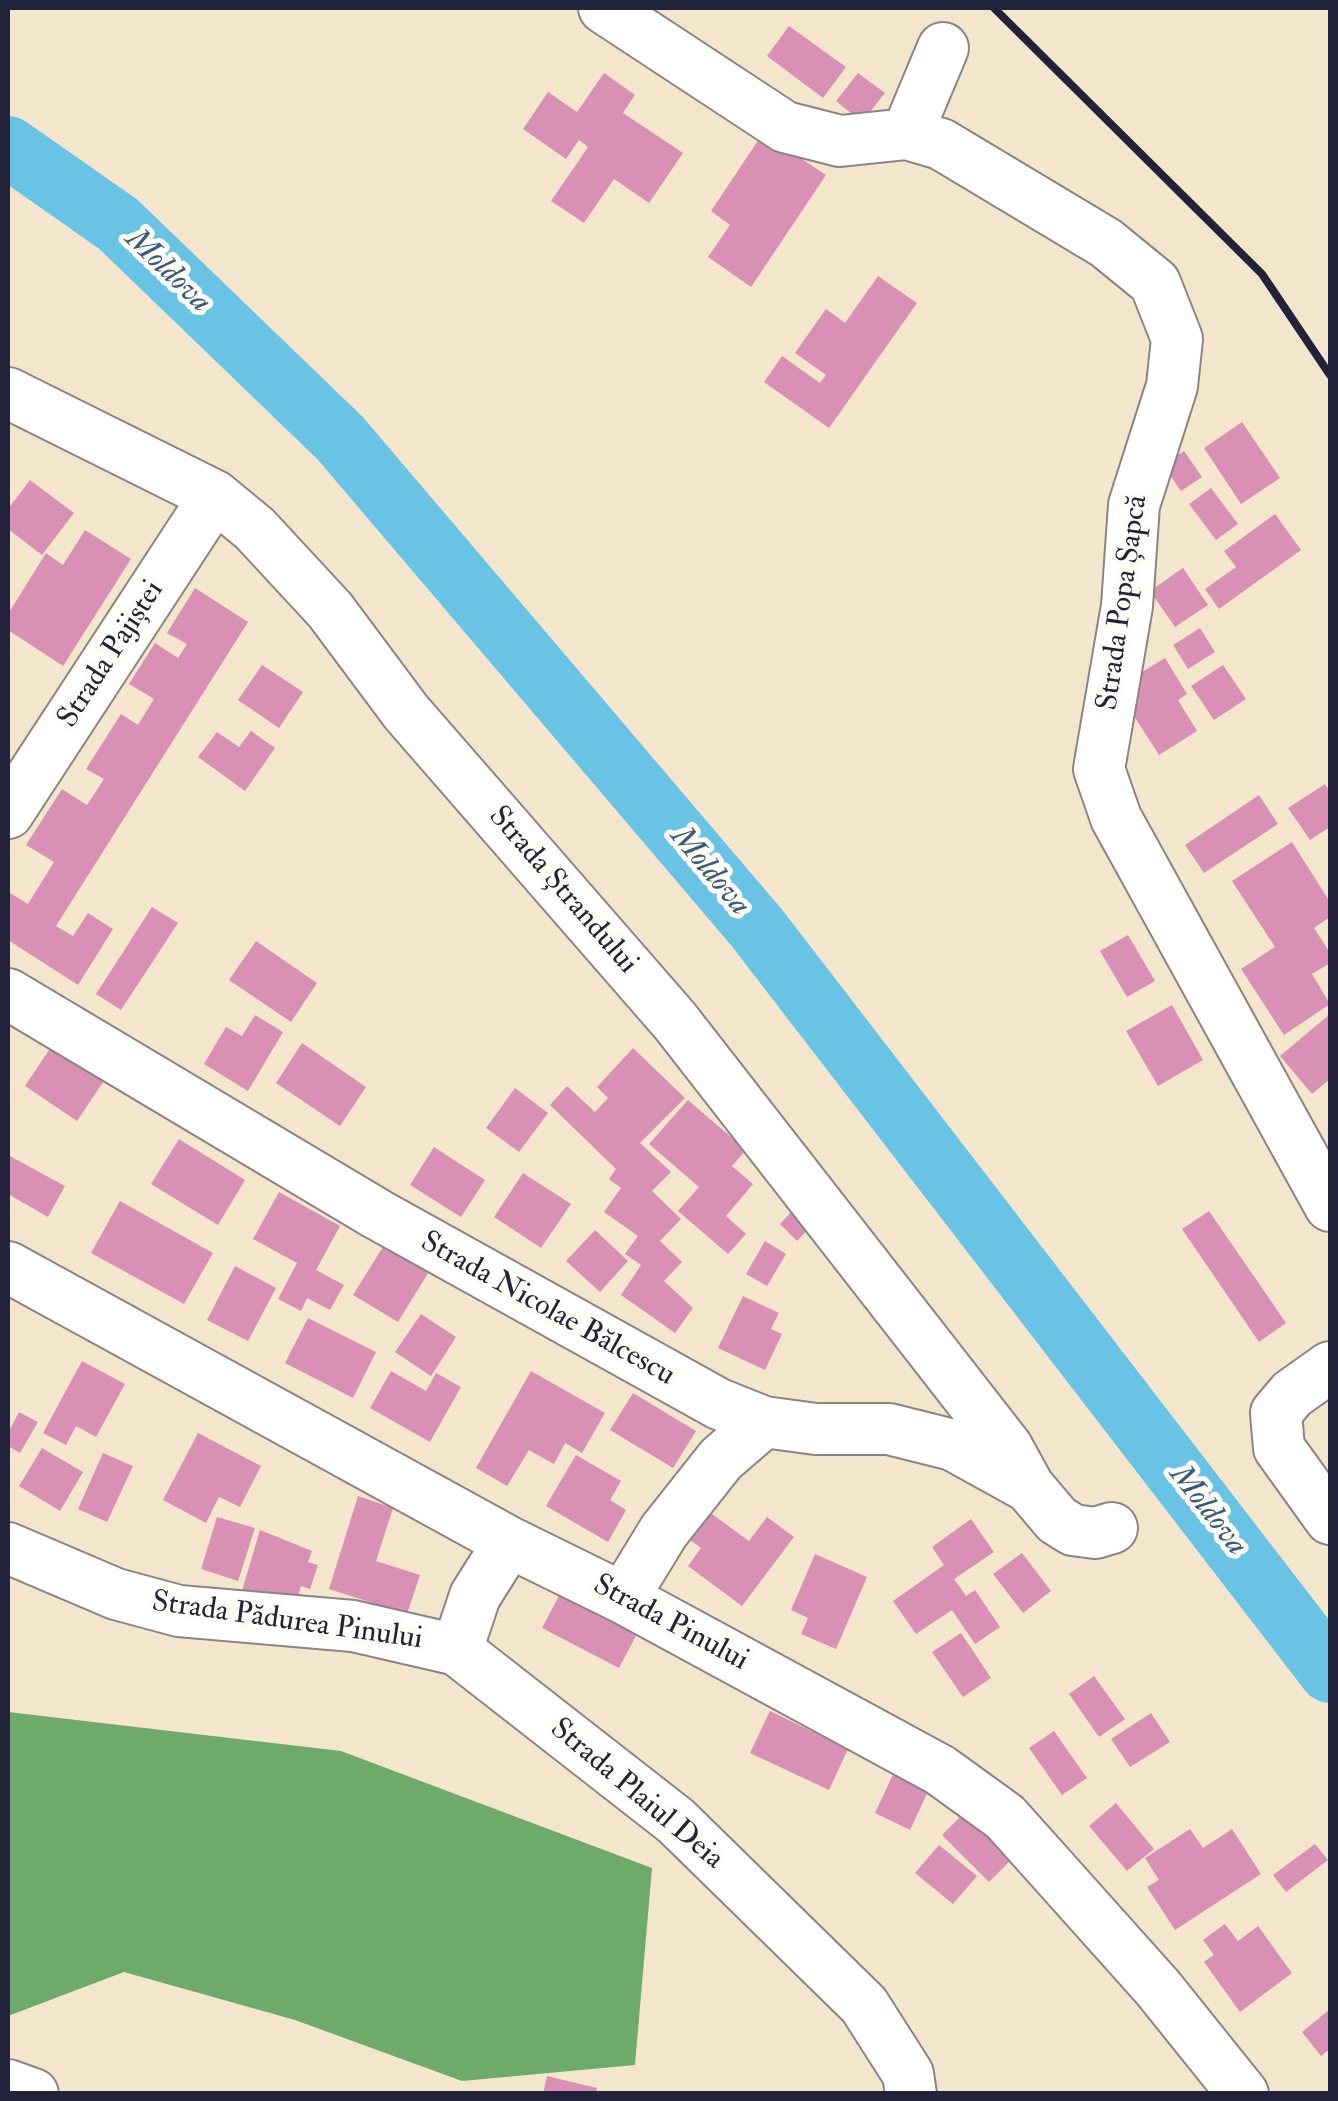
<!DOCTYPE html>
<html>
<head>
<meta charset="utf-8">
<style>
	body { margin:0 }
	#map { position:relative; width:1338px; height:2101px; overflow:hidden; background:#f4e6cd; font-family:"IM FELL Double Pica",serif }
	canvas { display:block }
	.frame { position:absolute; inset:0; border:10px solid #22223b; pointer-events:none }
</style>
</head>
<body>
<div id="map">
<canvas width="1338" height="2101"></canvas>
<div class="frame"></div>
</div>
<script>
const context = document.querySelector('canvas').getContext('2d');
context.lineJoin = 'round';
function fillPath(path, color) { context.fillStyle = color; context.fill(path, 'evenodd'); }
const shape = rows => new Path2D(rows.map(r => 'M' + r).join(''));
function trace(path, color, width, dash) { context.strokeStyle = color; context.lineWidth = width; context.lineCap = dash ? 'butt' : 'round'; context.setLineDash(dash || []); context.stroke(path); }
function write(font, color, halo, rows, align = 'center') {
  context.font = font + ' "IM FELL Double Pica",serif'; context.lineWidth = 10; context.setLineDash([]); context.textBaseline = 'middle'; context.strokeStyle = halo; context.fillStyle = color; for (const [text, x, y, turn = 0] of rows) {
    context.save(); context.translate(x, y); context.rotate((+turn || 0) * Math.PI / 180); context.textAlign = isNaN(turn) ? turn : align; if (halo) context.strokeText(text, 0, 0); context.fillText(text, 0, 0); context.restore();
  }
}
fillPath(shape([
	[8,1712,341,1751,652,1868,635,2065,462,2081,295,2020,124,1972,8,2016]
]), '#6eaa6a');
trace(shape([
	[8,147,118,224,340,438,757,928,1330,1672]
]), '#68c3e5', 62);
fillPath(shape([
	[789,26,846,67,823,98,767,56],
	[604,73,635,95,623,113,683,153,649,203,614,179,584,223,551,201,588,147,579,140,566,159,523,129,548,92,577,112],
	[858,73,885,93,862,122,836,101],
	[763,133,826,175,751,287,708,257,730,225,711,211],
	[878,276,917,303,829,428,764,382,782,356,820,383,826,375,795,353,826,309,845,323],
	[1242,422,1280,478,1241,504,1204,448],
	[1184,451,1202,477,1181,491,1163,465],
	[30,480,74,513,42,555,8,529,8,509],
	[1211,488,1238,524,1216,540,1189,504],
	[1275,514,1301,550,1219,609,1205,589,1236,567,1224,551],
	[85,530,131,559,63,666,8,630,8,614,46,553,63,565],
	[1183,568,1208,605,1175,627,1150,591],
	[195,588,248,622,56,926,73,936,88,913,113,929,78,985,8,940,8,897,10,893,28,904,54,862,26,845,62,789,87,805,104,779,86,769,121,714,138,725,154,699,129,684,155,643,178,658,187,644,167,633],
	[1200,628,1215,652,1188,669,1173,645],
	[1165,658,1187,694,1178,700,1197,731,1159,755,1116,688],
	[262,665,303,692,279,728,238,700],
	[1223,665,1246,699,1214,720,1191,686],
	[251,731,275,748,245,791,198,757,217,732,239,747],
	[1325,784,1330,792,1330,827,1310,840,1288,808],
	[1259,795,1278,824,1204,873,1185,845],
	[1292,842,1330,902,1330,917,1314,928,1330,953,1330,963,1312,974,1330,1004,1284,1035,1241,969,1275,947,1232,881],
	[152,907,178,923,121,1010,96,994],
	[1128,935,1155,981,1127,997,1100,951],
	[256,941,317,983,291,1022,229,980],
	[1172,1005,1203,1060,1158,1086,1126,1031],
	[1330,1014,1330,1079,1312,1094,1280,1056],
	[255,1015,283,1032,248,1091,204,1064,226,1027,242,1036],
	[55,1041,107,1076,77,1121,25,1086],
	[302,1043,366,1087,340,1126,276,1083],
	[633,1048,685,1098,640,1143,671,1172,652,1191,681,1219,660,1241,682,1262,664,1281,693,1308,675,1333,621,1295,641,1265,625,1254,638,1236,604,1212,621,1188,609,1179,616,1169,550,1105,567,1086,595,1112,608,1098,597,1087],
	[515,1088,548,1113,519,1152,486,1128],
	[688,1100,746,1150,732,1166,753,1184,726,1216,746,1234,728,1254,678,1211,699,1187,649,1144],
	[179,1139,245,1180,218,1225,151,1184],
	[434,1147,485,1180,461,1217,410,1185],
	[8,1155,65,1186,48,1217,8,1194],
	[523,1173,571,1204,541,1248,494,1217],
	[279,1192,340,1226,316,1270,344,1285,330,1310,307,1298,301,1311,278,1299,297,1263,253,1239],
	[807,1195,825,1211,797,1241,780,1224],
	[120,1201,213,1253,184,1304,91,1253],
	[1209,1211,1286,1323,1259,1342,1182,1229],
	[595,1230,628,1261,600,1292,566,1261],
	[389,1237,433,1265,398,1322,353,1295],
	[765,1241,786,1254,767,1286,746,1274],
	[235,1266,276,1288,248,1341,207,1320],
	[743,1296,779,1313,771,1329,782,1334,765,1370,718,1348],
	[421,1314,456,1337,431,1376,395,1352],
	[308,1318,376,1352,353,1398,285,1363],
	[82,1361,125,1384,96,1437,76,1426,66,1445,43,1433],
	[391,1371,426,1391,436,1373,461,1387,430,1442,370,1408],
	[531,1371,605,1413,582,1453,565,1443,554,1464,529,1450,507,1486,476,1468],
	[633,1393,696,1431,673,1468,610,1430],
	[19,1412,38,1422,20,1453,8,1446,8,1433],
	[198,1433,261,1466,240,1507,219,1497,206,1523,163,1500],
	[42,1448,83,1472,60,1511,19,1486],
	[103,1453,133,1466,107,1522,78,1509],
	[576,1455,621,1481,610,1500,626,1510,608,1542,546,1506],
	[358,1496,393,1508,376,1561,420,1575,407,1614,329,1589],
	[701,1506,749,1541,767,1517,794,1537,742,1606,688,1566,701,1548,681,1533],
	[217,1517,255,1528,238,1581,201,1569],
	[971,1519,994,1552,954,1579,966,1596,975,1590,1000,1627,975,1644,952,1610,916,1634,893,1601,944,1565,932,1547],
	[260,1530,312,1551,308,1562,318,1565,310,1589,301,1586,297,1600,273,1592,270,1603,241,1594],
	[1022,1553,1051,1591,1023,1613,993,1574],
	[815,1554,867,1577,836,1649,801,1634,808,1618,791,1610],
	[561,1592,638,1632,619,1668,542,1628],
	[961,1633,991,1678,963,1697,932,1652],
	[1094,1676,1125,1719,1099,1737,1069,1694],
	[770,1711,848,1749,829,1790,750,1753],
	[1151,1713,1170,1742,1130,1767,1111,1739],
	[1054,1731,1087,1778,1062,1795,1029,1748],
	[896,1768,931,1785,910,1830,875,1813],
	[1116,1803,1154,1849,1127,1871,1089,1826],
	[972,1805,1019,1852,989,1882,942,1835],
	[1190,1829,1203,1848,1232,1829,1261,1874,1175,1930,1147,1887,1159,1880,1145,1858],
	[1315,1844,1328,1860,1286,1892,1273,1875],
	[939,1845,977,1876,953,1904,915,1873],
	[1225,1924,1238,1941,1258,1926,1292,1973,1240,2012,1204,1962,1214,1955,1203,1940],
	[1330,2009,1330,2049,1321,2056,1302,2032],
	[547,2076,597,2088,596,2094,543,2094]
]), '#d890b5');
const minor = shape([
	[604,8,785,127,840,141,907,134,941,144,1106,243,1155,283,1177,339,1172,386,1134,505,1127,606,1099,769,1116,818,1330,1206],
	[907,134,943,48],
	[8,393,215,496,255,529,330,610,406,712,675,1021,1007,1447,1029,1487],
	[8,813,215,496],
	[8,994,377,1214,719,1404,764,1422,816,1429,889,1429,953,1445,1029,1487,1057,1520,1073,1530,1095,1533,1112,1528],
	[8,1267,509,1542,623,1598,940,1770,1005,1817,1158,1988,1243,2094],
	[1330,1367,1292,1394,1276,1413,1279,1448,1330,1519],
	[509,1542,475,1596,457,1650,676,1821,864,2005,908,2074,911,2094],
	[8,1548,116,1594,179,1611,353,1626,457,1650],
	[623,1598,664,1531,721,1459,764,1422],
	[8,2085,33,2094]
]);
trace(minor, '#8b8484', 54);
trace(minor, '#fff', 50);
trace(shape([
	[994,8,1262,274,1330,375]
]), '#22223b', 8);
write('30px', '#22223b', '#fdfcf7', [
	["Strada Popa Șapcă",1124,603,-82],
	["Strada Pajiștei",112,655,-57],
	["Strada Ștrandului",562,891,49],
	["Strada Nicolae Bălcescu",547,1310,29],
	["Strada Pădurea Pinului",287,1622,8],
	["Strada Pinului",670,1624,28],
	["Strada Plaiul Deia",636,1795,40]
]);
write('italic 32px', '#3a5a76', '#fdfcf7', [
	["Moldova",167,272,44],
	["Moldova",709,872,50],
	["Moldova",1207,1511,52]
]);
</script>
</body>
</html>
